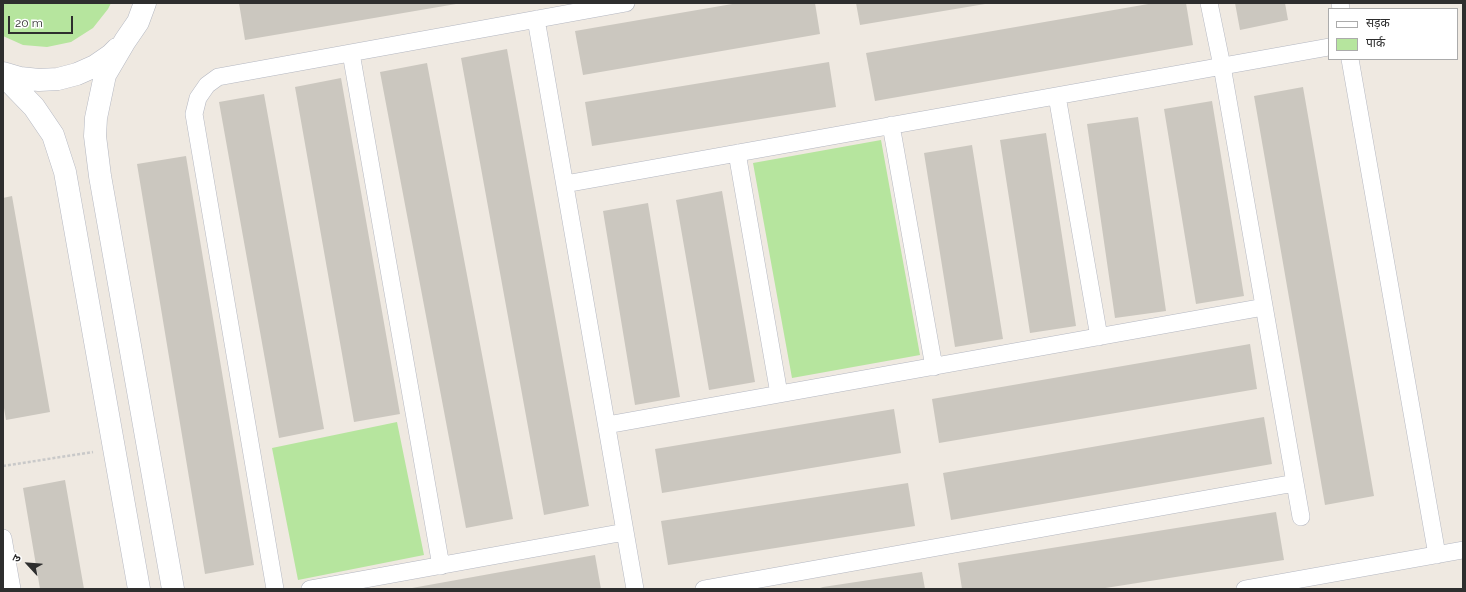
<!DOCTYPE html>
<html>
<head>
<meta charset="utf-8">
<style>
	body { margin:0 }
	#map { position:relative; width:1466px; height:592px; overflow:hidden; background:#efe9e1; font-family:Raleway,"Noto Sans Devanagari",sans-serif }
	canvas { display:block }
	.frame { position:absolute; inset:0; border:4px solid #2e2e2e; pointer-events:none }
	.legend { position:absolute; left:1328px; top:8px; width:130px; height:52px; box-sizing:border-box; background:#fff; border:1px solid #ababab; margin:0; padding:5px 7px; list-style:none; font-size:12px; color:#2e2e2e }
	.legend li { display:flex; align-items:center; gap:8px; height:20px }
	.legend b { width:20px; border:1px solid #ababab }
	.north { position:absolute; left:8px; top:544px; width:40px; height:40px; -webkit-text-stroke:3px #fff; paint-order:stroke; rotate:296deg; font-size:11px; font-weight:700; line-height:16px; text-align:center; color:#2e2e2e }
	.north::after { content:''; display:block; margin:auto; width:14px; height:18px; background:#2e2e2e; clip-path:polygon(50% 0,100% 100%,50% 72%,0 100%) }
	.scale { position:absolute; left:8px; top:16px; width:65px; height:18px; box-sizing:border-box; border:2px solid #2e2e2e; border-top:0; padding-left:5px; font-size:12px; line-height:14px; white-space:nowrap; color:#2e2e2e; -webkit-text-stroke:3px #fff; paint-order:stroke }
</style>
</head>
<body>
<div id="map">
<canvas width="1466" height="592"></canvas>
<div class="frame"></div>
<ul class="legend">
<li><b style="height:5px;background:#fff"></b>सड़क</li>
<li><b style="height:11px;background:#b6e59e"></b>पार्क</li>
</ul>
<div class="north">उ</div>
<div class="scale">20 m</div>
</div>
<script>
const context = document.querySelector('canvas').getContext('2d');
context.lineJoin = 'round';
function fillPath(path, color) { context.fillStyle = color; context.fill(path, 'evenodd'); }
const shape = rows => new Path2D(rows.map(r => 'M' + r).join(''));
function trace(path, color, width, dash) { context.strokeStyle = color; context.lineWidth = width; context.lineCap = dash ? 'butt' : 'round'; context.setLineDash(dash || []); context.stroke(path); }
fillPath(shape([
	[3,3,111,3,108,9,93,28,71,42,47,47,23,45,3,36],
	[881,140,920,355,792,378,753,163],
	[397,422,424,555,298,580,272,448]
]), '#b6e59e');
fillPath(shape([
	[239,3,456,3,456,4,245,40],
	[738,3,815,3,820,34,583,75,575,31],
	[856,3,985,3,985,4,860,25],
	[1154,3,1186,3,1193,45,875,101,866,53],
	[1235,3,1285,3,1288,20,1240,30],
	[507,49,589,506,544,515,461,58],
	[829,62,836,107,592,146,585,102],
	[427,63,513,519,466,528,380,72],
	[341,78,400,414,354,422,295,87],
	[1303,87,1374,496,1325,505,1254,96],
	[264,94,324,429,279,438,219,102],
	[1212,101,1244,296,1196,304,1164,109],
	[1138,117,1166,311,1115,318,1087,124],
	[1046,133,1076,326,1030,333,1000,140],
	[972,145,1003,339,955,347,924,153],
	[186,156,254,565,205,574,137,164],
	[722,191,755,382,709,390,676,200],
	[12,196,50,412,6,420,3,402,3,198],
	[648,203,680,397,635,405,603,211],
	[1250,344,1257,389,939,443,932,399],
	[894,409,901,453,662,493,655,449],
	[1264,417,1272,464,951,520,943,473],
	[65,480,84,589,40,589,23,488],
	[908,483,915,526,668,565,661,521],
	[1276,512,1284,560,1099,589,962,589,958,563],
	[595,555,601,589,412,589,412,588],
	[922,572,925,589,817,589,823,587]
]), '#cbc7bf');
const street = shape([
	[1209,3,1222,66,1301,517],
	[1340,3,1341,9],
	[536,19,635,589],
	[351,53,441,566],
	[1350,59,1437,555],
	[1057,96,1099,337],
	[891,125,934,367],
	[737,153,779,394],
	[565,184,1329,47],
	[607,425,1264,307],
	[3,538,12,589],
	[275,589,194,114,198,98,207,85,218,77,626,3],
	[310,589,625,532],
	[704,589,1295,483],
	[1245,589,1463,550]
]);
const secondary = shape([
	[145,3,138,22,125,41,105,75,96,118,95,136,100,176,173,589],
	[3,73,20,78,39,80,58,79,77,74,95,66,111,55,117,49],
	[3,75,34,107,53,135,65,172,139,589]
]);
trace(street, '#b4b7c1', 18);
trace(secondary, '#b4b7c1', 23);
trace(shape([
	[3,466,93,452]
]), '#c9c9c9', 2.5, [3, 2]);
trace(street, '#fff', 17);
trace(secondary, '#fff', 22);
</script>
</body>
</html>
